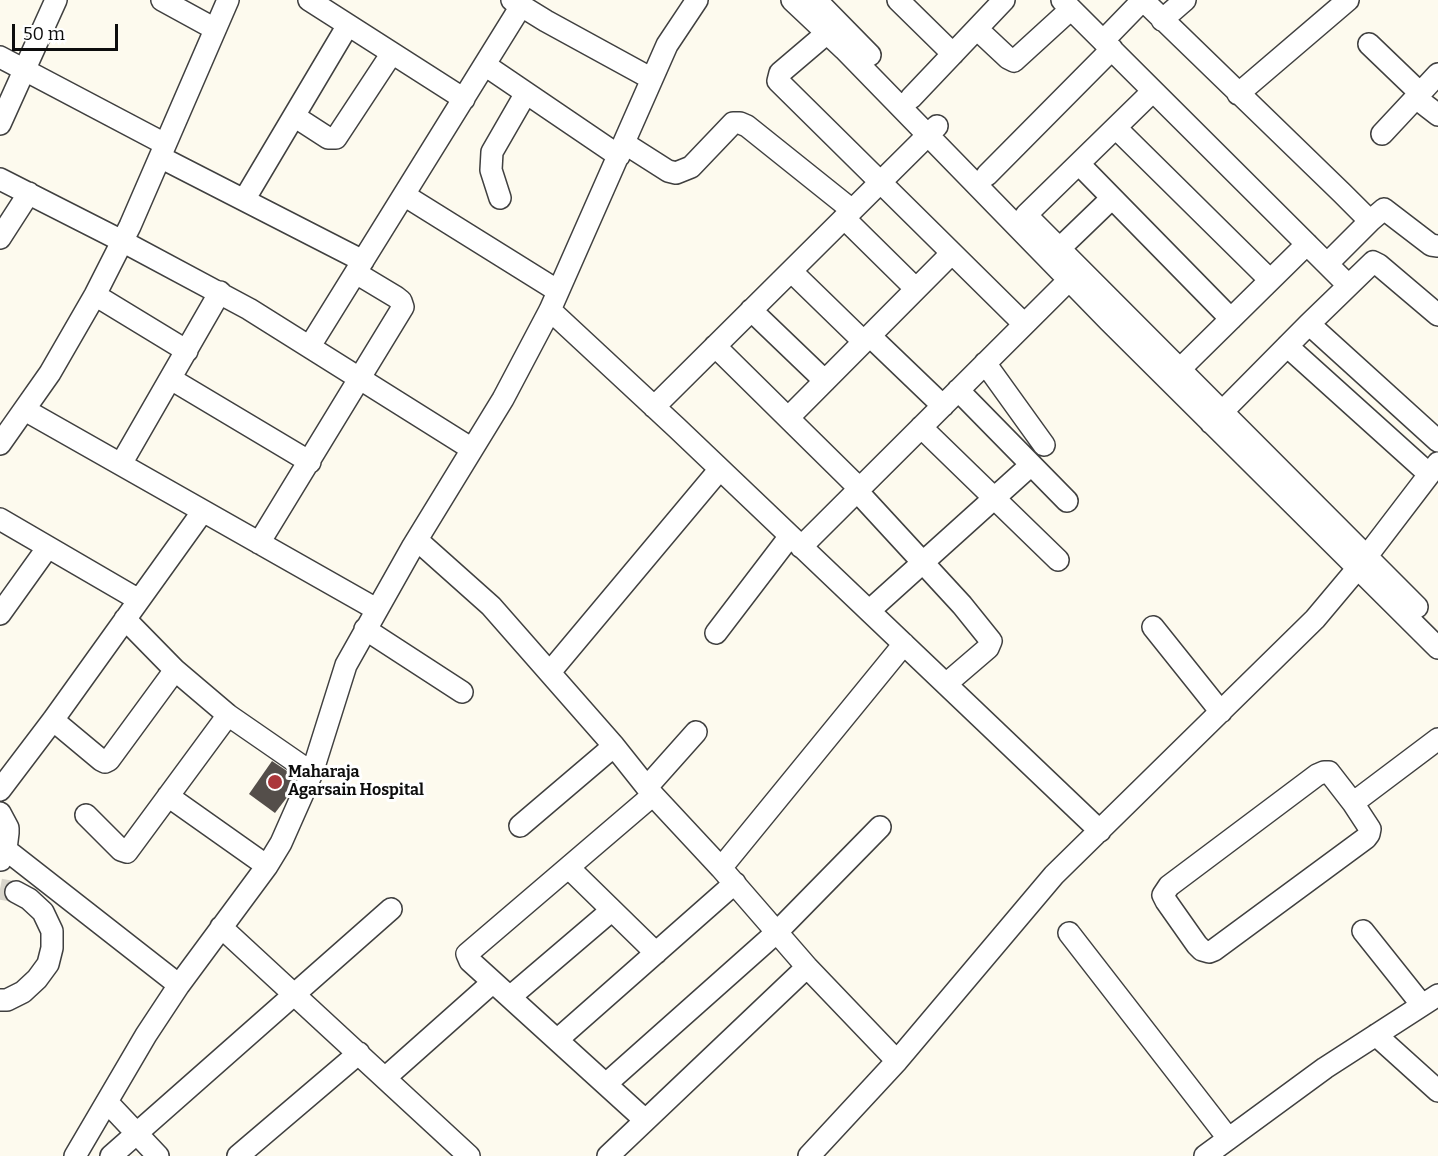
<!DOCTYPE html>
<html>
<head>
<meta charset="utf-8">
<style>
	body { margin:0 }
	#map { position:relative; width:1438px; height:1156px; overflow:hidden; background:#fdfaee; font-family:Bitter,serif }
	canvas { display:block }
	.scale { position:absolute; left:12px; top:24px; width:106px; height:27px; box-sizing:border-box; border:3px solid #0d0d0d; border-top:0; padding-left:8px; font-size:18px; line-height:21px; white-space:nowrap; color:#0d0d0d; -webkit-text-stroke:4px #fff; paint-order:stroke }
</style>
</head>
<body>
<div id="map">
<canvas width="1438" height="1156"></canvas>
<div class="scale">50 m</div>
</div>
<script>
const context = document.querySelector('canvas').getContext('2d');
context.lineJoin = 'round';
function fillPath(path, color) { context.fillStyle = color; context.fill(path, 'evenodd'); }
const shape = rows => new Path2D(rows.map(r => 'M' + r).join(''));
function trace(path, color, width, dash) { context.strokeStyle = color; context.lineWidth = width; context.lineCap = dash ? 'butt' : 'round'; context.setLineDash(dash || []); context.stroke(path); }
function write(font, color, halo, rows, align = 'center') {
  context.font = font + ' Bitter,serif'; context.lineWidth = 6; context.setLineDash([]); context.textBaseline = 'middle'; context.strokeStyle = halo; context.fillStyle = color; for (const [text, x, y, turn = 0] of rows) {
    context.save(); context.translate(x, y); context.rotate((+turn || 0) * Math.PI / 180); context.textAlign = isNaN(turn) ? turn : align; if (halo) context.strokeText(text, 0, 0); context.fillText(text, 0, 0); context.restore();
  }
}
fillPath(shape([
	[272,761,296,777,288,796,275,813,249,794]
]), '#544e4a');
trace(shape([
	[0,889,16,892]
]), '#d9d6cc', 21, [21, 10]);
const minor = shape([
	[162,0,215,29],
	[309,0,464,99],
	[512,0,546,21,652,79],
	[792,0,844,49,1109,321,1438,648],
	[816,0,870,55],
	[898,0,953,54],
	[1062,0,1348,285],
	[1162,20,1185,0],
	[977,29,1008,58,1014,61,1071,9],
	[827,33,780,73,778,81,1024,324],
	[1103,41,1137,6,1144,3,1148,5,1342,193,1370,221,1327,264],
	[1369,44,1420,93],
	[0,57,165,144],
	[485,65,619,156],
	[1238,94,1348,0],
	[911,98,1004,0],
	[1416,98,1438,115],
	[294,116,328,138,336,138,392,53],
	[0,124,56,0],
	[1116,128,1270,280],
	[1382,134,1438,74],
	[624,143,668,171,676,173,691,167,733,123,740,123,747,126,852,210],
	[160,157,363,261],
	[1079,164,1231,319],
	[987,175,1112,49],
	[0,179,122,241,249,309,472,449],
	[404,195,558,291],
	[500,198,491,170,492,152,526,93],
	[244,200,348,25],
	[1026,215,1153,91],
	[844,218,916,289],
	[1030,219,1417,607],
	[1370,221,1384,209,1431,245,1438,246],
	[0,238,29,193],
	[1059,249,1112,198],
	[791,271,864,342],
	[95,295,187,351],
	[550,310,677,428,1100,831],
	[751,310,825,381],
	[1309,324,1438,441],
	[870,336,943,406],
	[310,346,521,6],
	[715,346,860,489],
	[1287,346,1429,474],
	[985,363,1044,445],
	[1179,370,1307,244],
	[171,379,310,462],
	[958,390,1067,501],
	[654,407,937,126],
	[25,410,376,609],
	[788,418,951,254],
	[1211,423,1309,324,1373,262,1379,265,1438,315],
	[921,427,1058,560],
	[0,444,50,373,95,295,130,226,228,0],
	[121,464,220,292],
	[857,491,962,605,991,641,988,648,946,684],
	[0,519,139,600],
	[417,540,491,606,614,746,653,795,721,868,807,967,897,1061],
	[259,543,403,307,401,301,396,297,356,273],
	[801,547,1079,270],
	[869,611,1031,465],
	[0,614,48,547],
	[125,619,175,670,228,715,312,773],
	[1153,627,1221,712],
	[365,629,462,692],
	[716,633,790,536],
	[550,672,720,469],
	[53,720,101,760,105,762,109,760,175,670],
	[647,787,696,732],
	[0,790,53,720,203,511],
	[168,796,267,866],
	[1353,803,1370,829,1369,834,1366,838,1214,950,1209,952,1202,950,1197,945,1166,901,1163,895,1169,886,1317,775,1324,772,1329,772,1353,803,1438,739],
	[0,813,8,828,8,833,6,849,1,860],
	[86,815,121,850,127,852,228,715],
	[520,826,614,746],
	[0,845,179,985],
	[569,868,656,953],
	[721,868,904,644],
	[221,927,469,1156],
	[1363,931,1422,1005],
	[1069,933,1228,1138],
	[510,997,612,910],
	[0,1000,7,1000,23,992,37,979,48,964,52,948,52,931,43,912,29,899,16,892],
	[1376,1035,1438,1091],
	[557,1040,735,883],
	[385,1078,493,982],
	[606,1084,777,932,880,827],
	[107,1102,158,1156],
	[645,1120,470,961,467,954,653,795],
	[75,1156,146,1035,179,985,267,866,281,843,312,773,346,665,413,546,503,399,550,310,667,45,697,0],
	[111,1156,391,909],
	[238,1156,359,1053],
	[608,1156,807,967],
	[809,1156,897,1061,1054,875,1315,619,1357,569,1438,463],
	[1205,1156,1325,1068,1438,995]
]);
trace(minor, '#404040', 24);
trace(minor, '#fff', 21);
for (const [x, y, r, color] of [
	[275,782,8,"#ab363a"]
]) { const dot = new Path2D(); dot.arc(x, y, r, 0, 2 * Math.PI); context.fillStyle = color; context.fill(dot); trace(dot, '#fff', 2); }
write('bold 16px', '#0d0d0d', '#fff', [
	["Maharaja",288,773],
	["Agarsain Hospital",288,791]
], 'left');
</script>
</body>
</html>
